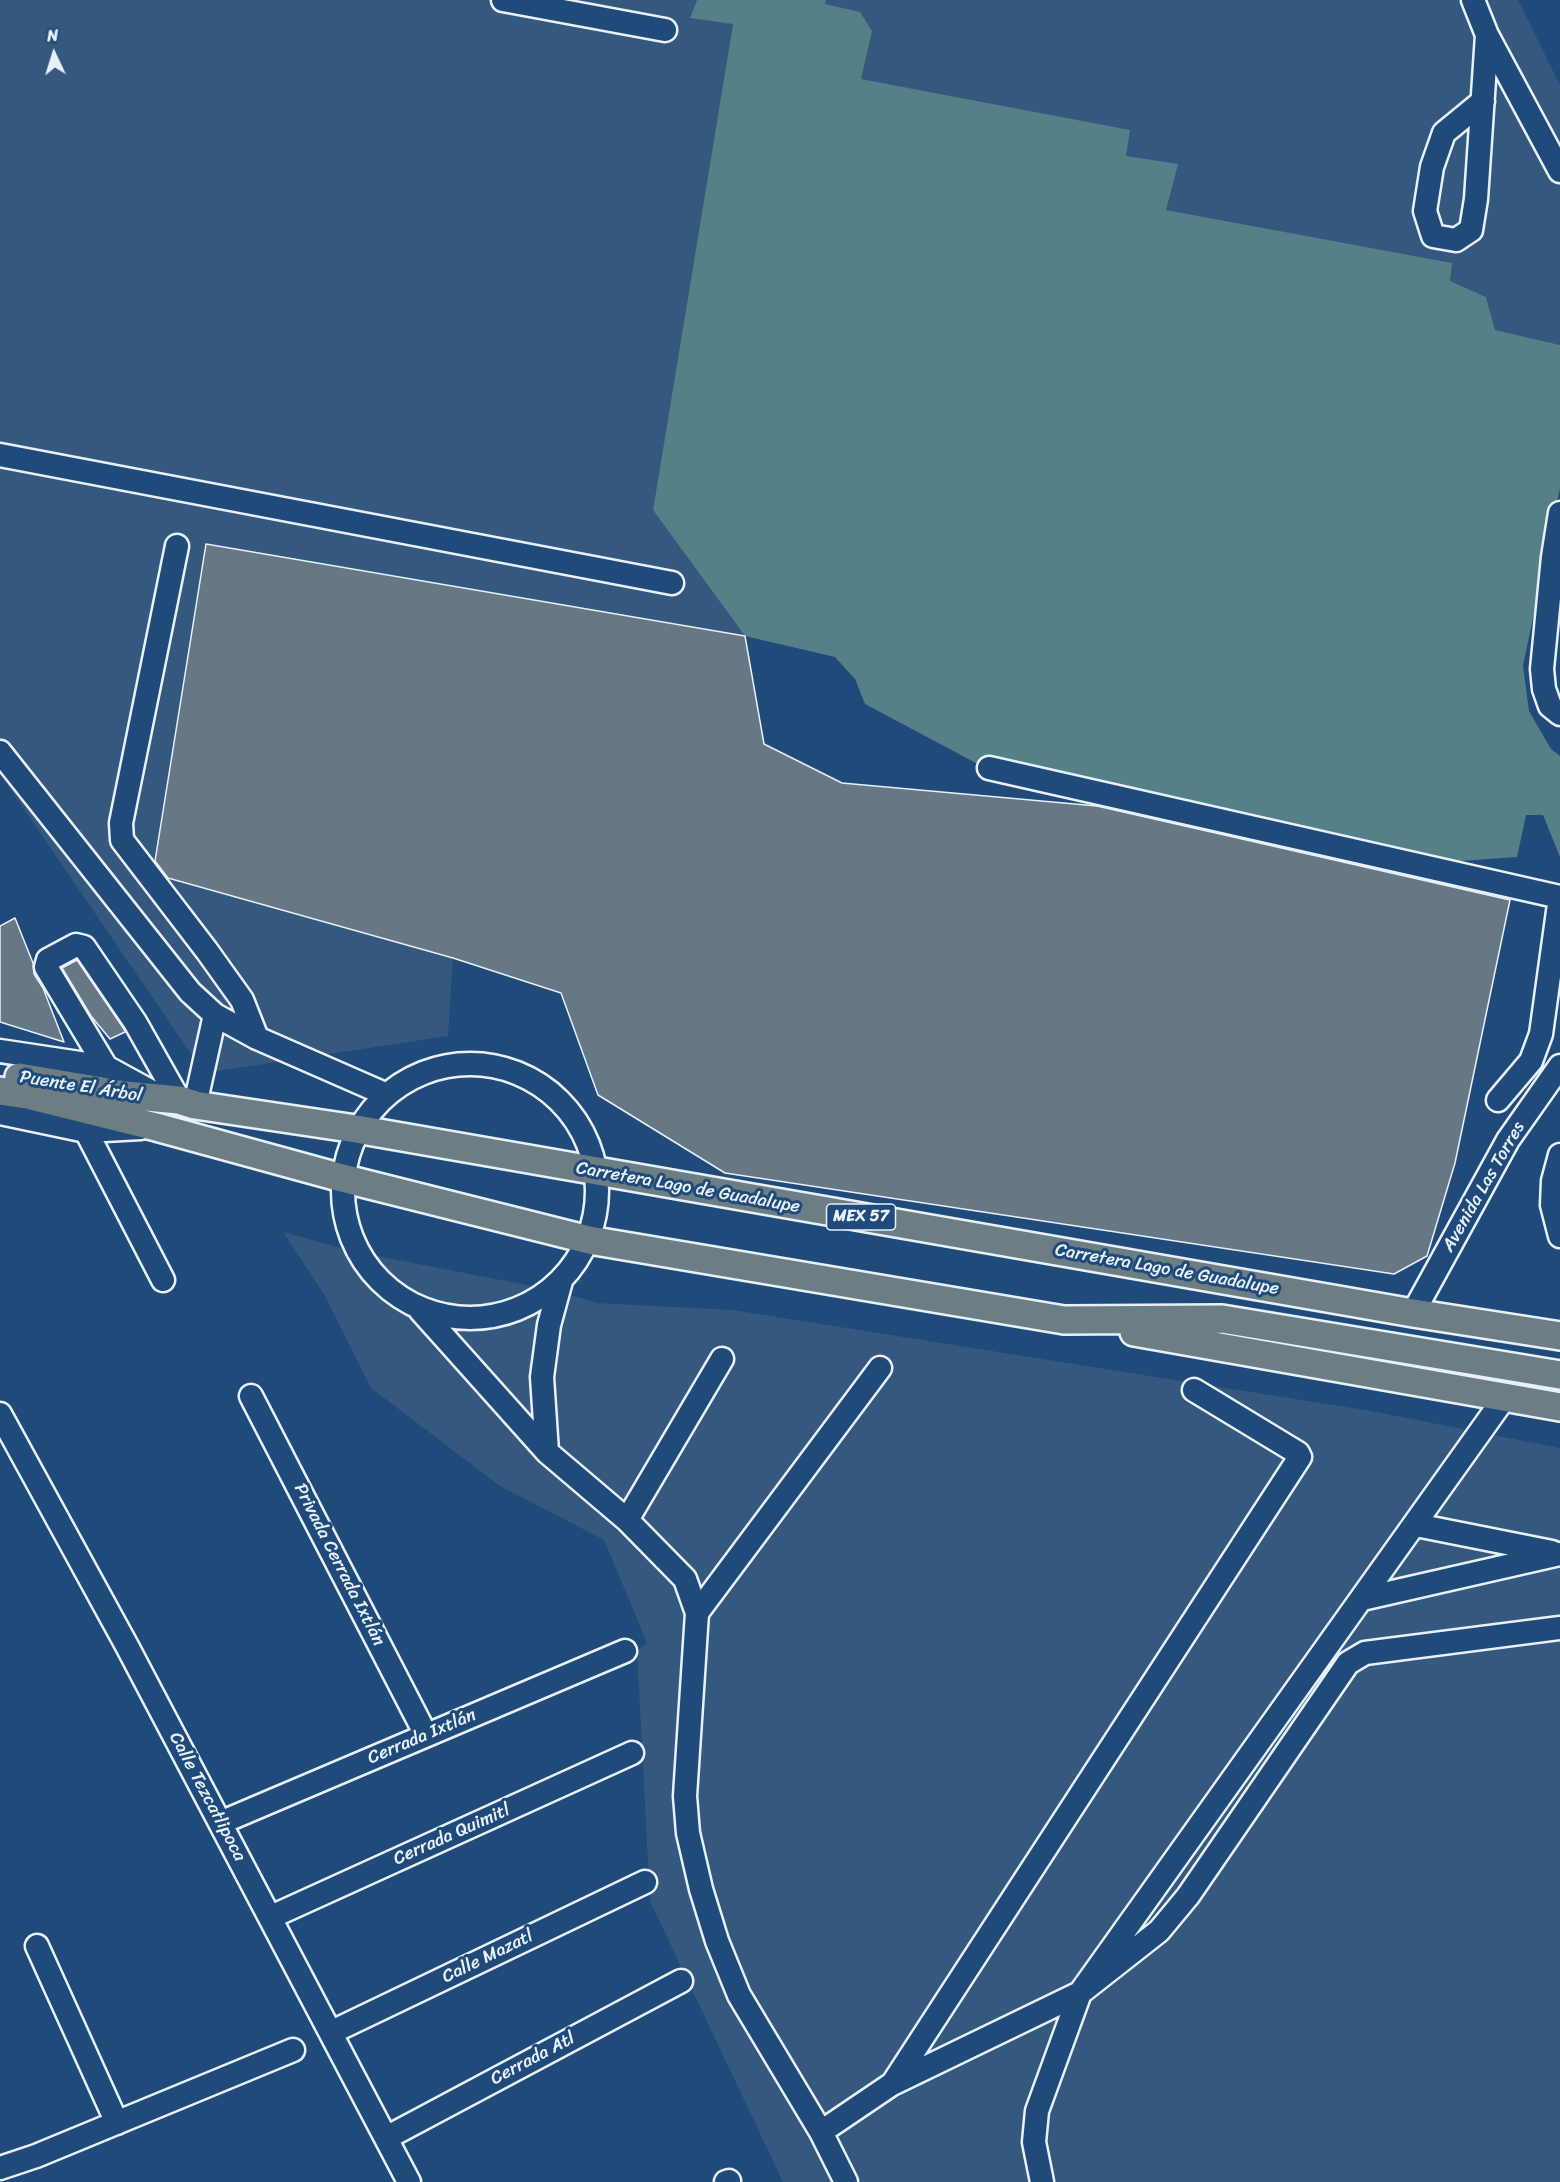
<!DOCTYPE html>
<html>
<head>
<meta charset="utf-8">
<style>
	body { margin:0 }
	#map { position:relative; width:1560px; height:2182px; overflow:hidden; background:#1f4a7a; font-family:Sriracha,sans-serif }
	canvas { display:block }
	.north { position:absolute; left:24px; top:24px; width:60px; height:60px; -webkit-text-stroke:4px #1f4a7a; paint-order:stroke; rotate:356deg; font-size:16px; font-weight:700; line-height:24px; text-align:center; color:#e8f1f8 }
	.north::after { content:''; display:block; margin:auto; width:21px; height:27px; background:#e8f1f8; clip-path:polygon(50% 0,100% 100%,50% 72%,0 100%) }
</style>
</head>
<body>
<div id="map">
<canvas width="1560" height="2182"></canvas>
<div class="north">N</div>
</div>
<script>
const context = document.querySelector('canvas').getContext('2d');
context.lineJoin = 'round';
function fillPath(path, color) { context.fillStyle = color; context.fill(path, 'evenodd'); }
const shape = rows => new Path2D(rows.map(r => 'M' + r).join(''));
function trace(path, color, width, dash) { context.strokeStyle = color; context.lineWidth = width; context.lineCap = dash ? 'butt' : 'round'; context.setLineDash(dash || []); context.stroke(path); }
function write(font, color, halo, rows, align = 'center') {
  context.font = font + ' Sriracha,sans-serif'; context.lineWidth = 6; context.setLineDash([]); context.textBaseline = 'middle'; context.strokeStyle = halo; context.fillStyle = color; for (const [text, x, y, turn = 0] of rows) {
    context.save(); context.translate(x, y); context.rotate((+turn || 0) * Math.PI / 180); context.textAlign = isNaN(turn) ? turn : align; if (halo) context.strokeText(text, 0, 0); context.fillText(text, 0, 0); context.restore();
  }
}
fillPath(shape([
	[0,0,697,0,690,18,733,23,653,510,745,636,206,545,153,874,453,958,448,1036,204,1073,0,774],
	[826,0,1518,0,1560,85,1560,345,1495,330,1486,297,1450,281,1451,263,1165,210,1126,156,1129,130,860,79,824,4],
	[283,1232,356,1252,553,1290,597,1303,733,1310,1371,1411,1560,1448,1560,2182,783,2182,650,1901,637,1651,647,1643,604,1540,500,1486,371,1388,324,1294]
]), '#34587e');
fillPath(shape([
	[697,0,826,0,825,4,860,12,872,31,861,79,1130,130,1126,156,1178,164,1166,210,1452,263,1450,281,1486,297,1495,330,1560,345,1560,488,1523,666,1529,711,1551,749,1560,756,1560,857,1543,815,1526,815,1517,857,1432,863,989,770,865,704,855,679,835,657,745,636,653,510,733,24,690,18]
]), '#568088');
const building = shape([
	[206,544,745,636,764,744,842,783,1097,806,1510,900,1455,1163,1427,1256,1394,1274,725,1173,598,1095,561,993,453,958,168,878,155,861,206,544],
	[15,918,33,963,34,974,43,988,64,1042,0,1022,0,926,15,918],
	[77,960,124,1029,125,1032,110,1039,91,1016,62,968,77,960]
]);
fillPath(building, '#667786');
trace(building, '#e8f1f8', 1.5);
const minor = shape([
	[503,0,665,30],
	[1473,0,1487,35,1560,171],
	[1483,101,1444,133,1432,167,1425,211,1433,236,1456,240,1471,230,1476,199,1487,35],
	[0,455,672,583],
	[1560,513,1553,557,1542,669,1544,689,1550,706,1560,714],
	[177,546,121,823,122,840,207,951,242,1000,257,1038],
	[0,752,190,992,215,1015,257,1038,385,1094],
	[989,768,1560,897],
	[0,1051,106,1067,161,1097],
	'343 1191a127 127 0 1 1 254 0a127 127 0 1 1-254 0Z',
	[106,1067,46,967,48,960,76,945,84,947,135,1022,179,1100],
	[1498,1100,1531,1061,1541,1034,1560,897],
	[195,1105,215,1015],
	[0,1113,86,1131,141,1128],
	[86,1131,163,1280],
	[1560,1155,1553,1181,1552,1205,1560,1236],
	[420,1310,547,1452,627,1520,685,1579,697,1613,685,1796,688,1833,701,1889,717,1941,739,1995,821,2132,846,2182],
	[1413,1313,1508,1140,1560,1066],
	[251,1396,426,1735],
	[0,1414,127,1646,409,2182],
	[547,1452,542,1377,549,1325,561,1281],
	[627,1520,722,1359],
	[1416,1525,1552,1552],
	[1362,1599,1560,1554],
	[697,1613,880,1368],
	[220,1823,625,1651],
	[271,1917,632,1753],
	[37,1946,117,2123],
	[332,2032,645,1882],
	[893,2083,1300,1457,1298,1453,1194,1390],
	[821,2132,892,2084,1080,1993,1159,1931,1188,1896,1348,1663,1365,1653,1560,1628],
	[386,2138,681,1981],
	[0,2168,36,2156,293,2050],
	[726,2182,729,2181],
	[1042,2182,1034,2142,1037,2111,1080,1993,1505,1397]
]);
const major = shape([
	[19,1077,125,1095,179,1100,195,1105,356,1129,1413,1313,1560,1336],
	[0,1091,27,1095,156,1127,342,1178,589,1240,1064,1320,1222,1319,1560,1375],
	[1134,1332,1560,1407]
]);
trace(minor, '#e8f1f8', 27);
trace(major, '#e8f1f8', 32);
trace(minor, '#1f4a7a', 22);
trace(major, '#6c7e84', 27);
for (const [x, y, w] of [
	[861,1217,69]
]) { const box = new Path2D(); box.roundRect(x - w / 2, y - 13, w, 26, 4.5); context.fillStyle = '#1f4a7a'; context.fill(box); trace(box, '#e8f1f8', 1.5); }
write('bold 16px', '#e8f1f8', null, [
	["MEX 57",861,1217]
]);
write('18px', '#e8f1f8', '#1f4a7a', [
	["Puente El Árbol",81,1087,9],
	["Avenida Las Torres",1484,1187,-60],
	["Carretera Lago de Guadalupe",688,1188,10],
	["Carretera Lago de Guadalupe",1167,1270,10],
	["Privada Cerrada Ixtlán",339,1565,63],
	["Cerrada Ixtlán",422,1737,-23],
	["Calle Tezcatlipoca",207,1797,62],
	["Cerrada Quimitl",452,1835,-24],
	["Calle Mazatl",488,1957,-26],
	["Cerrada Atl",533,2059,-28]
]);
</script>
</body>
</html>
